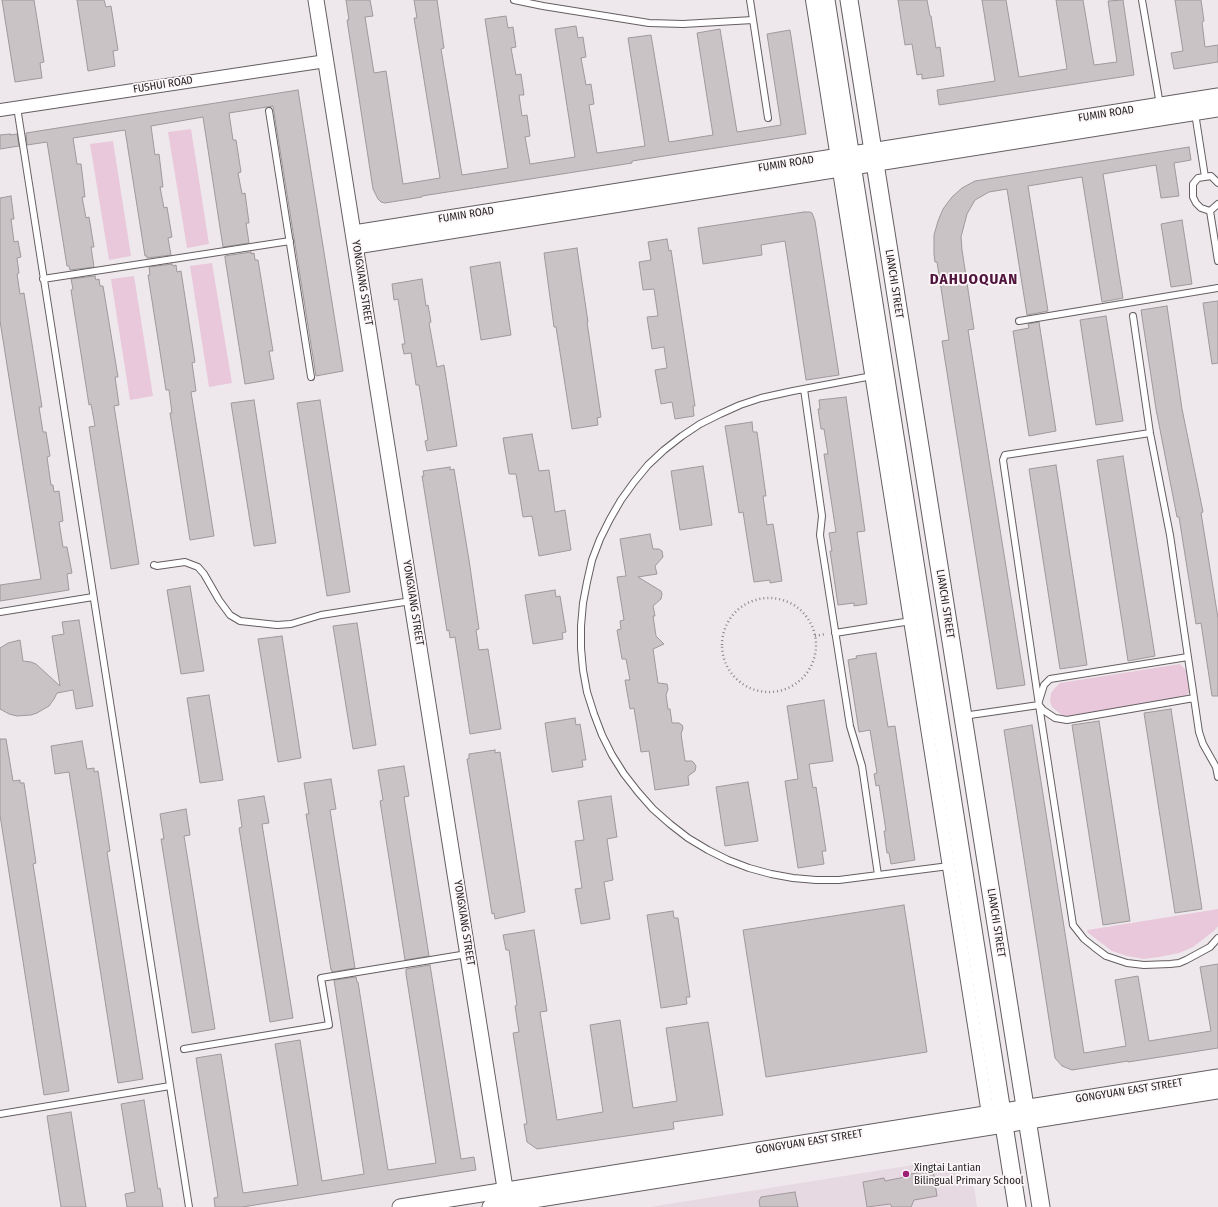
<!DOCTYPE html>
<html>
<head>
<meta charset="utf-8">
<style>
	body { margin:0 }
	canvas { display:block; background:#eee8ec }
</style>
</head>
<body>
<canvas width="1218" height="1207"></canvas>
<script>
const context = document.querySelector('canvas').getContext('2d');
context.lineJoin = 'round';
function fillPath(path, color) { context.fillStyle = color; context.fill(path, 'evenodd'); }
const shape = rows => new Path2D(rows.map(r => 'M' + r).join(''));
function trace(path, color, width, dash) { context.strokeStyle = color; context.lineWidth = width; context.lineCap = dash ? 'butt' : 'round'; context.setLineDash(dash || []); context.stroke(path); }
function write(font, color, halo, rows, align = 'center') {
  context.font = font + ' "Fira Sans Condensed",sans-serif'; context.lineWidth = 3.5; context.setLineDash([]); context.textBaseline = 'middle'; context.strokeStyle = halo; context.fillStyle = color; for (const [text, x, y, turn = 0] of rows) {
    context.save(); context.translate(x, y); context.rotate((+turn || 0) * Math.PI / 180); context.textAlign = isNaN(turn) ? turn : align; if (halo) context.strokeText(text, 0, 0); context.fillText(text, 0, 0); context.restore();
  }
}
fillPath(shape([
	[938,1161,974,1187,977,1207,650,1207]
]), '#e7d9e1');
fillPath(shape([
	[191,129,209,244,187,248,168,132],
	[113,141,131,256,109,260,90,144],
	[212,263,232,383,209,387,190,266],
	[134,276,153,396,130,400,111,279],
	[1180,664,1187,671,1190,689,1189,693,1185,696,1075,717,1062,715,1052,707,1050,701,1051,693,1055,688,1060,683],
	[1218,909,1218,926,1215,930,1193,947,1179,953,1159,957,1144,959,1127,956,1112,951,1087,932,1088,930]
]), '#e8c8da');
const building = shape([
	[2,0,34,0,44,62,40,63,42,78,15,82,2,0],
	[77,0,104,0,106,7,111,6,118,50,113,51,115,66,88,71,77,0],
	[346,0,370,0,373,16,365,17,374,73,386,71,403,184,440,178,414,18,417,18,414,0,437,0,444,48,441,49,462,175,508,168,485,19,506,16,508,28,513,27,516,47,511,48,516,75,521,74,524,95,519,95,522,116,527,115,530,136,525,137,530,164,575,157,555,29,576,26,578,38,583,37,586,57,581,58,586,85,591,84,594,104,589,105,597,153,645,146,628,38,651,35,669,142,713,135,697,33,720,29,737,132,781,125,767,34,790,30,806,134,632,161,632,163,422,196,422,197,385,203,381,202,378,199,373,189,347,20,349,20,346,0],
	[898,0,927,0,930,16,931,16,936,48,940,47,944,76,922,79,922,74,917,75,912,44,905,45,898,0],
	[982,0,1006,0,1019,77,1067,69,1056,0,1083,0,1094,65,1117,62,1108,1,1123,0,1134,75,939,105,937,90,995,81,982,0],
	[1175,0,1201,0,1204,21,1202,22,1205,47,1218,45,1218,62,1174,69,1171,53,1183,51,1175,0],
	[298,90,343,371,316,376,273,106,229,113,233,140,236,140,241,172,238,173,242,194,245,193,249,223,246,223,249,243,223,247,203,117,151,126,155,155,159,154,163,187,160,187,164,208,167,207,172,237,168,238,171,255,147,258,147,256,145,256,125,130,73,138,77,164,81,164,85,197,82,197,86,218,89,217,94,247,91,247,94,267,70,270,69,266,67,266,47,142,27,145,26,133,298,90],
	[10,134,10,135,17,134,19,146,0,149,0,135,10,134],
	[1189,147,1191,160,1174,163,1179,196,1161,198,1156,165,1103,174,1123,298,1102,302,1082,177,1028,186,1048,311,1027,315,1007,189,989,192,975,200,967,214,961,237,962,250,974,329,968,330,1025,685,997,689,942,341,949,340,937,262,935,262,934,254,934,235,938,221,943,209,952,197,962,188,975,181,1189,147],
	[11,196,14,219,11,219,14,242,18,241,21,257,17,258,19,273,17,274,20,294,24,293,42,407,39,407,43,432,46,432,50,456,47,457,51,485,53,485,54,492,59,491,63,521,59,522,63,547,67,547,72,573,67,574,69,590,0,601,0,585,41,579,0,321,0,198,11,196],
	[804,212,810,212,812,213,815,221,839,375,806,380,785,241,761,245,762,255,703,264,698,228,804,212],
	[1182,220,1192,284,1171,287,1161,224,1182,220],
	[667,239,669,251,671,250,695,406,693,406,694,416,675,419,672,402,661,404,655,370,667,368,664,347,652,349,647,317,658,316,654,289,643,290,639,262,651,260,648,242,667,239],
	[577,248,588,322,587,322,601,417,597,418,598,425,572,429,556,327,554,327,544,253,577,248],
	[251,252,251,254,254,253,255,260,258,260,273,351,269,351,274,379,245,384,225,258,225,256,251,252],
	[500,262,511,335,481,340,470,267,500,262],
	[172,264,173,266,176,265,177,272,181,271,195,362,192,363,196,391,191,392,214,536,190,540,170,413,172,413,169,390,166,390,148,275,150,275,149,267,172,264],
	[95,276,96,280,99,279,100,286,103,286,118,377,115,377,119,405,114,406,139,564,111,569,89,427,95,426,91,404,89,405,71,290,73,289,71,279,95,276],
	[422,279,426,306,428,305,431,322,429,323,437,367,444,365,457,446,427,451,425,441,428,440,419,385,416,385,411,353,404,354,402,344,405,344,398,299,394,300,392,284,422,279],
	[1218,301,1218,363,1212,364,1203,303,1218,301],
	[1167,306,1182,409,1203,512,1201,513,1218,618,1218,696,1212,696,1201,623,1196,624,1179,517,1177,517,1156,409,1141,310,1167,306],
	[1106,316,1123,421,1096,425,1080,320,1106,316],
	[1039,322,1056,431,1029,436,1013,331,1029,328,1028,324,1039,322],
	[846,397,865,531,857,532,867,604,854,606,854,603,838,605,830,551,832,551,829,533,836,532,824,454,828,454,824,429,821,429,818,409,820,409,819,400,846,397],
	[254,400,276,543,254,546,231,403,254,400],
	[320,400,350,592,327,596,297,403,320,400],
	[752,422,753,432,757,432,766,496,763,496,767,525,773,524,782,581,770,583,770,580,754,582,743,512,739,513,725,426,752,422],
	[532,434,539,471,549,470,555,512,565,510,571,550,539,556,532,516,523,517,516,474,509,474,503,438,532,434],
	[1123,456,1155,656,1128,661,1097,460,1123,456],
	[1056,465,1087,665,1060,669,1029,469,1056,465],
	[703,466,712,525,680,530,671,471,703,466],
	[450,467,450,470,454,469,469,560,479,629,476,630,479,650,488,649,501,729,470,734,455,637,450,638,449,630,447,631,422,476,424,476,423,471,450,467],
	[650,534,653,549,659,549,662,551,663,557,655,566,657,574,638,577,661,591,662,594,661,599,653,606,655,616,653,616,656,636,664,644,653,649,658,683,667,684,668,689,666,695,668,709,670,709,672,723,679,723,682,725,683,728,681,734,685,761,692,761,694,763,696,766,695,771,688,776,689,785,655,790,649,751,641,752,634,708,630,709,625,680,630,680,626,659,622,659,617,630,621,629,620,621,624,620,617,577,626,576,620,539,650,534],
	[190,586,204,671,181,674,167,590,190,586],
	[555,590,556,597,560,596,566,632,562,633,563,639,533,644,525,595,555,590],
	[79,620,93,706,76,709,73,690,57,693,54,699,49,706,37,713,31,715,17,716,9,714,0,709,0,648,8,643,20,640,23,661,31,662,36,664,60,686,52,636,64,634,62,622,79,620],
	[357,623,376,745,353,749,333,626,357,623],
	[282,636,301,758,278,762,258,639,282,636],
	[876,653,888,727,895,726,915,860,891,864,889,853,887,853,884,831,886,831,879,785,876,786,874,774,877,773,870,730,859,732,848,660,857,658,856,656,876,653],
	[209,695,223,780,200,783,187,698,209,695],
	[824,700,833,761,809,764,813,788,816,787,826,851,822,851,824,864,798,868,785,781,798,779,787,706,824,700],
	[1171,709,1202,909,1175,913,1144,713,1171,709],
	[575,718,576,725,580,724,586,760,582,760,583,767,552,772,545,723,575,718],
	[1099,721,1130,921,1103,925,1072,725,1099,721],
	[1032,725,1084,1053,1126,1046,1115,980,1138,976,1149,1041,1211,1031,1200,967,1218,964,1218,1048,1128,1062,1128,1061,1072,1070,1062,1066,1055,1058,1004,730,1032,725],
	[0,739,6,739,13,781,20,780,20,783,24,783,36,863,33,864,69,1091,44,1095,0,815,0,739],
	[82,741,87,769,94,768,94,772,98,771,110,851,107,852,143,1079,118,1083,69,772,55,774,51,746,82,741],
	[495,750,495,753,500,752,525,912,495,919,494,913,492,914,467,759,469,759,469,754,495,750],
	[404,766,409,796,404,797,429,956,405,960,380,801,383,800,378,770,404,766],
	[331,779,336,809,330,810,355,968,332,972,332,970,331,970,306,814,309,814,304,783,331,779],
	[748,782,758,841,725,846,716,787,748,782],
	[264,796,269,823,262,824,293,1018,270,1022,239,828,242,827,238,800,264,796],
	[611,796,617,837,607,839,613,880,604,882,610,919,581,924,575,889,582,888,575,841,584,840,578,801,611,796],
	[186,809,190,835,184,836,215,1029,192,1033,161,839,164,839,160,814,186,809],
	[904,905,927,1052,766,1077,743,930,904,905],
	[673,911,674,918,678,918,690,997,686,997,687,1004,661,1008,647,915,673,911],
	[534,930,547,1011,540,1012,557,1120,603,1112,590,1025,620,1020,633,1108,677,1101,666,1028,708,1022,723,1115,673,1122,674,1129,537,1149,527,1142,524,1124,527,1124,513,1033,519,1032,515,1006,517,1005,509,950,506,950,503,935,534,930],
	[430,965,461,1159,474,1157,476,1170,242,1207,215,1207,214,1198,218,1197,196,1058,221,1054,243,1193,298,1185,275,1044,300,1040,322,1181,364,1174,334,980,356,977,357,982,358,982,388,1170,436,1163,406,974,406,969,430,965],
	[144,1100,158,1189,160,1188,163,1207,127,1207,125,1194,135,1192,121,1104,144,1100],
	[71,1112,86,1207,61,1207,47,1116,71,1112],
	[933,1170,937,1196,914,1200,911,1207,892,1207,890,1204,867,1207,863,1182,884,1178,885,1181,910,1176,910,1174,933,1170],
	[795,1192,798,1207,760,1207,759,1201,761,1197,795,1192]
]);
fillPath(building, '#c9c3c6');
trace(building, '#9f999c', 1);
const service = shape([
	[514,0,543,6,649,23,683,24,753,20],
	[750,0,768,118],
	[1142,0,1160,105],
	[17,107,189,1207],
	[269,111,311,377],
	[1195,113,1205,177],
	[1210,211,1201,208,1196,203,1193,197,1193,184,1198,178,1211,176,1218,183],
	[1210,211,1218,261],
	[1210,211,1218,204],
	[43,279,290,241],
	[1133,316,1150,433,1170,535,1199,732,1203,744,1216,767,1218,777],
	[1019,321,1218,288],
	[872,376,793,391,761,398,740,405,720,414,700,424,682,436,664,450,648,465,634,482,621,500,610,519,600,539,592,560,587,582,583,603,581,626,581,648,583,670,587,692,594,714,602,735,612,755,624,774,638,792,653,809,670,824,688,838,708,850,728,860,749,868,771,874,793,878,816,880,839,880,949,866],
	[804,389,822,516,820,535,850,726,862,766,878,875],
	[1150,433,1005,455,1003,460,1039,705,1073,925,1084,939,1094,947,1106,956,1127,963,1144,965,1170,964,1179,963,1186,960,1210,947,1218,938],
	[154,565,157,566,185,562,198,567,204,574,219,600,230,615,240,621,277,625,291,624,321,615,411,601],
	[0,612,93,597],
	[835,633,911,621],
	[1039,701,1044,685,1050,679,1188,657],
	[1039,705,1043,710,1055,718,1067,720,1194,698],
	[963,716,1039,705],
	[184,1049,329,1025,321,978,467,954],
	[0,1114,170,1086]
]);
const minor = shape([
	[812,0,988,1114],
	[0,110,326,61]
]);
const tertiary = shape([
	[316,0,508,1207],
	[354,233,1218,96],
	[356,246,1218,109],
	[400,1207,1218,1077],
	[490,1207,1218,1091]
]);
const secondary = shape([
	[826,0,1017,1207],
	[849,0,1041,1207]
]);
trace(service, '#645e61', 8);
trace(minor, '#645e61', 14);
trace(tertiary, '#645e61', 17);
trace(secondary, '#645e61', 19);
trace(shape([
	'722 645a47 47 0 1 1 94 0a47 47 0 1 1-94 0Z',
	[815,636,826,634]
]), '#8b8789', 2.5, [1, 3]);
trace(service, '#fff', 6);
trace(minor, '#fff', 12);
trace(tertiary, '#fff', 15);
trace(secondary, '#fff', 17);
for (const [x, y, r, color] of [
	[906,1174,4,"#9c1f75"]
]) { const dot = new Path2D(); dot.arc(x, y, r, 0, 2 * Math.PI); context.fillStyle = color; context.fill(dot); trace(dot, '#fcf6f9', 1.5); }
write('11px', '#262425', '#fcf6f9', [
	["FUSHUI ROAD",163,85,-9],
	["FUMIN ROAD",1106,114,-9],
	["FUMIN ROAD",786,164,-9],
	["FUMIN ROAD",466,215,-9],
	["YONGXIANG STREET",362,283,81],
	["LIANCHI STREET",894,284,81],
	["YONGXIANG STREET",413,603,81],
	["LIANCHI STREET",945,604,81],
	["YONGXIANG STREET",464,923,81],
	["LIANCHI STREET",996,923,81],
	["GONGYUAN EAST STREET",1129,1091,-9],
	["GONGYUAN EAST STREET",809,1142,-9]
]);
write('11px', '#262425', '#fcf6f9', [
	["Xingtai Lantian",914,1168],
	["Bilingual Primary School",914,1181]
], 'left');
context.letterSpacing = '1px';
write('bold 15px', '#4f143b', '#fcf6f9', [
	["DAHUOQUAN",974,280]
]);
context.letterSpacing = '0px';
</script>
</body>
</html>
